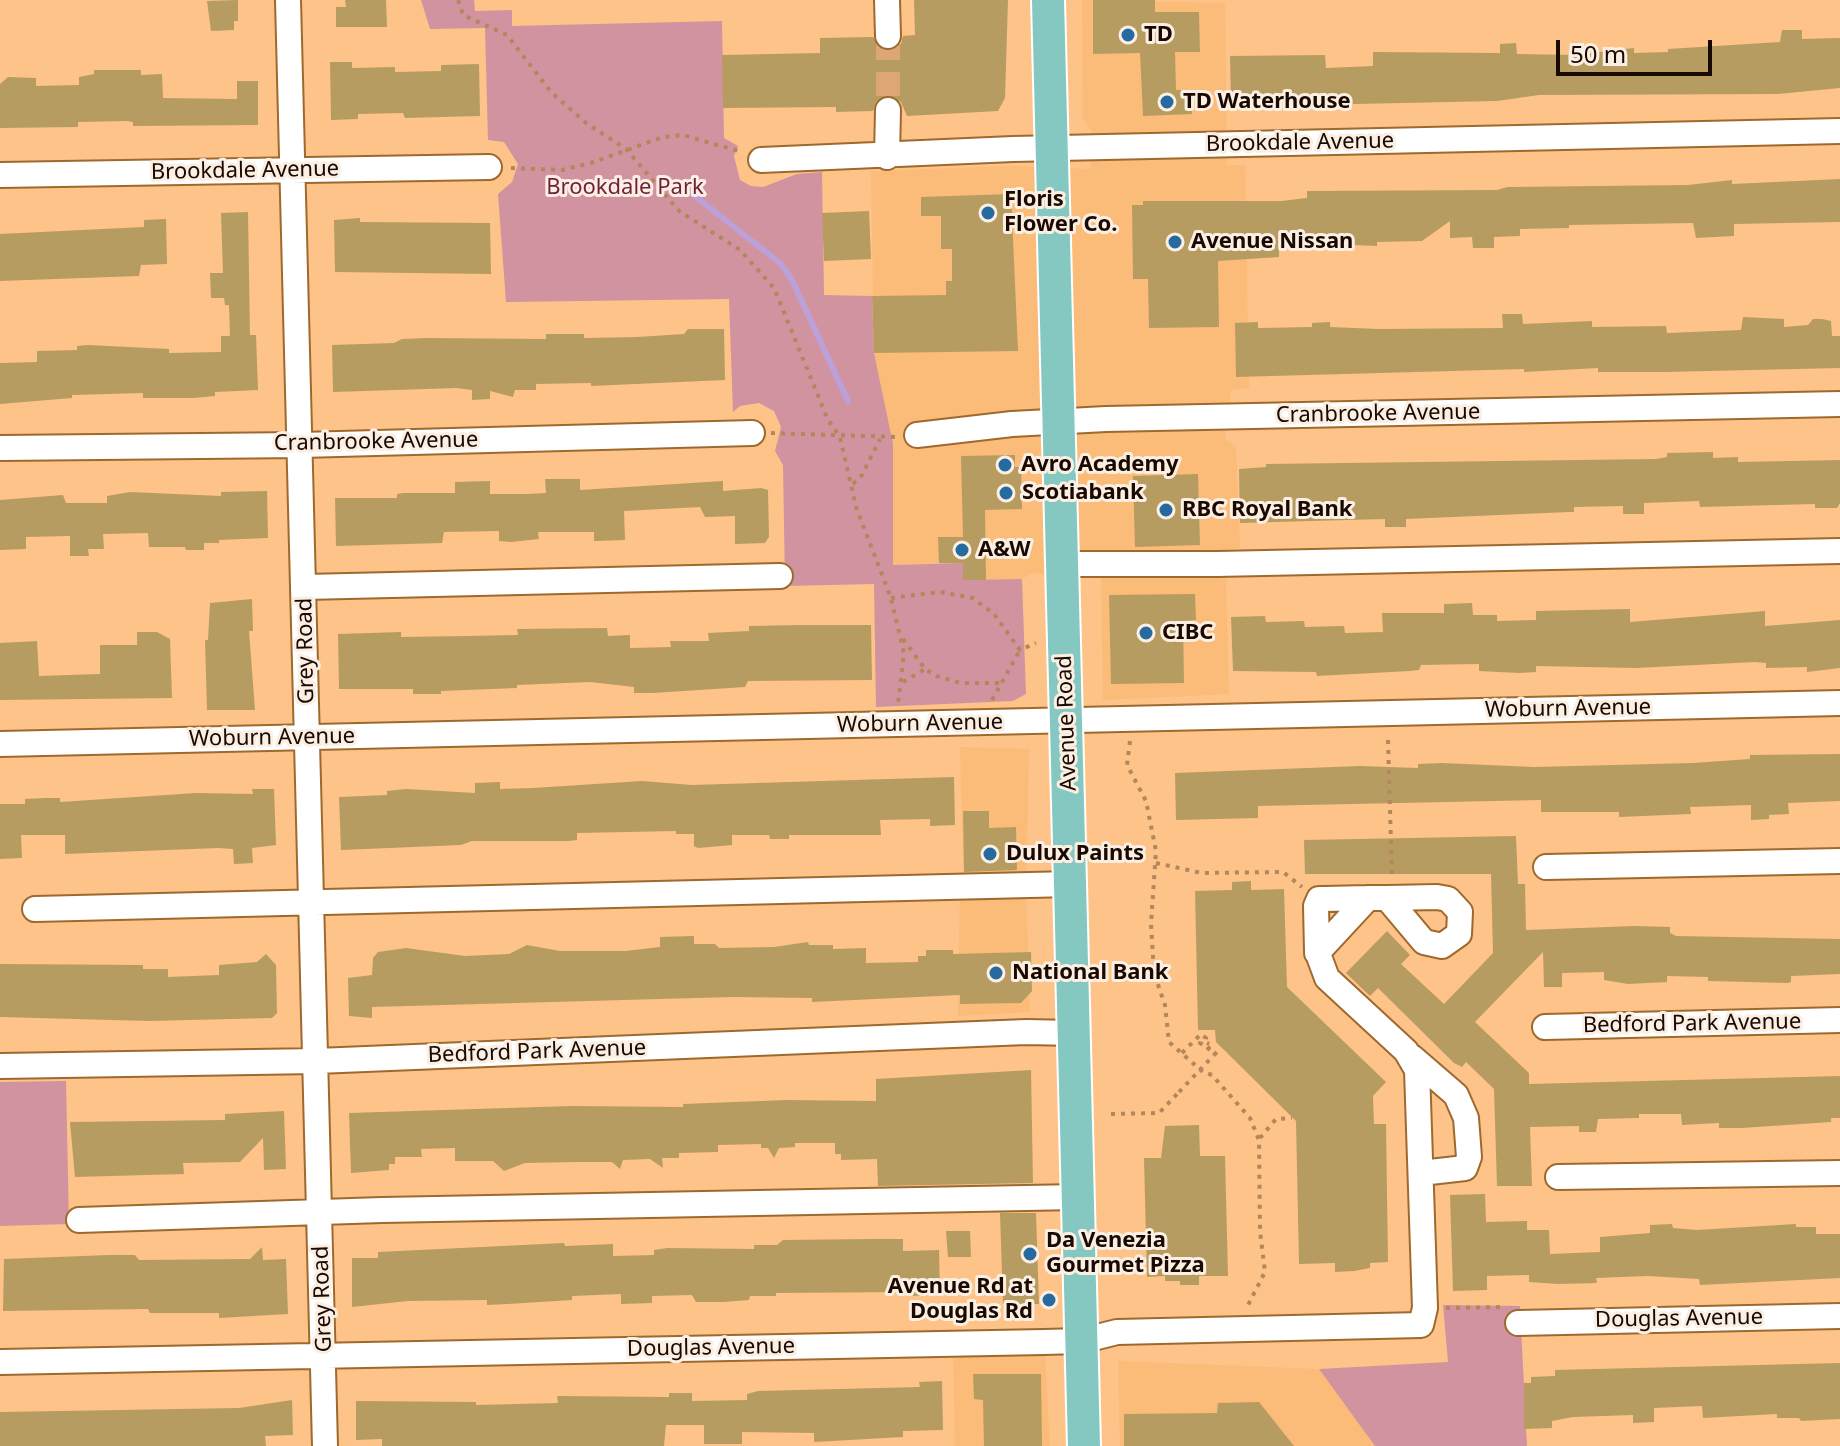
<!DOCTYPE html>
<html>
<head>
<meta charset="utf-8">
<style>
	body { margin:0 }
	#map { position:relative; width:1840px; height:1446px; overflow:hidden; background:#fec388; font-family:"Noto Sans",sans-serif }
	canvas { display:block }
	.scale { position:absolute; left:1556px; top:40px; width:156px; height:36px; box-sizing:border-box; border:4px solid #190900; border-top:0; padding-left:10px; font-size:24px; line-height:28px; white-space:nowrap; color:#190900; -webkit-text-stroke:6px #fbefe3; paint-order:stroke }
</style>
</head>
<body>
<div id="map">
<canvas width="1840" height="1446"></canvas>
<div class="scale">50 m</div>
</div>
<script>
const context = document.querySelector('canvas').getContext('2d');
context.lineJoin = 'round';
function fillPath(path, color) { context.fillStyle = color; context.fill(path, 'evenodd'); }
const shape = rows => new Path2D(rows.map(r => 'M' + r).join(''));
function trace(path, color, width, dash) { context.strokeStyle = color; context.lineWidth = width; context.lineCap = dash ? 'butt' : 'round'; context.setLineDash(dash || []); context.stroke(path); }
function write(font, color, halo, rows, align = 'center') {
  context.font = font + ' "Noto Sans",sans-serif'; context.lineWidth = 6; context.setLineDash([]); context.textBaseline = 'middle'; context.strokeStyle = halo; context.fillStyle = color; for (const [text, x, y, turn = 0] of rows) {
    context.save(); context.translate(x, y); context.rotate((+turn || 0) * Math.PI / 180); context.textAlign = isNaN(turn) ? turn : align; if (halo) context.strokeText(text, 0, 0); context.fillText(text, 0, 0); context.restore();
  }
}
fillPath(shape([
	[1082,0,1225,3,1227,165,1245,165,1249,388,1231,390,1225,438,1236,447,1240,548,1225,550,1229,694,1103,700,1101,577,1032,573,1022,579,963,580,939,563,893,565,893,444,874,353,871,171,1011,166,1090,169,1092,131,1083,119],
	[960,747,1029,749,1026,888,1030,1012,958,1016,960,891,964,889],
	[953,1354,1045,1355,1050,1446,955,1446],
	[1118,1361,1319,1369,1375,1446,1120,1446]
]), '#fbbb79');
fillPath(shape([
	[421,0,474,0,475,11,512,10,512,26,722,21,724,138,738,146,734,156,740,180,751,186,763,187,797,174,822,172,824,295,872,296,874,353,893,444,893,565,963,563,964,580,1022,579,1026,694,1013,701,876,707,874,584,785,586,783,465,775,451,781,427,774,411,759,403,740,406,733,412,729,299,506,302,498,194,512,182,518,164,504,142,488,140,485,28,430,29],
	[66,1081,69,1224,0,1226,0,1082],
	[1443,1305,1520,1306,1527,1446,1375,1446,1319,1369,1448,1362]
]), '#d1939f');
trace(shape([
	[686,189,780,263,792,280,848,401]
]), '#bca1d9', 6);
fillPath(shape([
	[238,0,238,21,234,21,234,30,211,31,207,1],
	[345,0,386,0,387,27,336,27,336,7,346,7],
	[914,0,1008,0,1005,98,998,111,907,116,901,102,888,95,876,102,873,111,836,112,836,107,723,108,722,55,820,53,820,38,873,37,880,49,889,51,901,44,903,36,915,35],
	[1093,0,1155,0,1155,12,1199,12,1200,52,1175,52,1176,90,1191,90,1192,114,1143,116,1140,53,1093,54],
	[1782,30,1802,30,1802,39,1840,38,1840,88,1778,94,1539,95,1497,101,1307,105,1307,102,1231,103,1230,56,1325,55,1326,68,1373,66,1373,52,1500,53,1500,44,1516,43,1517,54,1574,55,1634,48,1634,53,1668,52,1668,49,1780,42],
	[330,62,352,62,352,68,395,67,395,72,441,71,441,65,479,64,480,116,405,118,403,113,358,114,358,119,331,120],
	[94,70,141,70,141,75,162,74,163,98,237,99,237,81,258,81,258,125,133,126,133,122,127,121,78,122,78,127,0,128,0,84,8,77,36,78,36,86,79,85,79,77,94,74],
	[1840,179,1840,222,1734,224,1734,236,1696,238,1693,223,1569,225,1569,228,1520,229,1520,236,1494,237,1494,248,1473,248,1472,237,1450,238,1450,221,1422,241,1377,242,1377,246,1329,244,1329,238,1279,239,1279,257,1218,261,1219,327,1149,328,1148,279,1133,279,1132,205,1143,205,1143,201,1281,201,1307,198,1307,191,1497,190,1507,187,1688,185,1732,180,1732,184],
	[1011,194,1018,351,874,353,872,296,946,295,946,281,952,281,952,249,941,249,941,216,921,216,921,197],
	[869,211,871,259,824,261,822,213],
	[248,212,250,335,256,335,258,390,215,392,215,396,193,398,143,398,143,393,72,395,72,398,0,404,0,363,37,362,37,351,77,350,77,346,88,345,169,349,169,353,221,352,221,336,230,336,229,305,225,305,224,298,211,298,210,273,223,273,221,213],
	[360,218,360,222,490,223,491,274,335,272,334,220],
	[166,219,167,264,141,265,139,276,0,281,0,234,144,227,144,220],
	[1502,314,1522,314,1523,324,1592,321,1592,327,1666,326,1667,333,1741,330,1743,317,1784,319,1784,327,1808,325,1813,319,1822,319,1831,321,1832,336,1840,336,1840,368,1665,372,1598,372,1598,368,1524,372,1524,369,1236,377,1235,323,1258,322,1258,328,1312,327,1312,323,1330,322,1330,327,1379,329,1503,328],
	[688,329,724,329,725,380,591,386,591,383,536,384,536,390,515,390,513,397,490,391,490,399,472,400,472,390,456,388,333,392,332,345,394,343,402,339,427,338,546,339,546,334,584,334,584,338,637,337,684,334],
	[1713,452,1713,458,1738,457,1738,462,1840,460,1840,503,1837,508,1815,508,1815,504,1700,507,1699,501,1644,503,1644,514,1623,514,1623,506,1574,507,1574,512,1569,512,1406,519,1406,527,1385,527,1385,519,1240,523,1239,469,1266,467,1266,464,1656,459,1667,457,1667,453],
	[1015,455,1015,467,1021,467,1022,509,985,510,986,580,963,580,963,563,939,563,938,537,963,537,961,456],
	[1198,474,1200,545,1135,547,1133,476],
	[545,479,580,479,580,490,723,481,723,491,761,488,768,490,769,537,765,543,735,544,735,516,705,517,700,507,624,511,625,540,594,541,594,532,538,532,539,539,511,542,499,541,499,531,444,532,442,543,336,546,335,498,397,498,397,494,403,493,455,493,455,482,490,481,490,494,526,494,546,493],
	[267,491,268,538,219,540,219,543,204,543,204,550,186,550,185,547,149,547,148,533,103,534,104,549,88,549,89,556,70,556,70,536,26,537,26,549,0,550,0,500,63,495,66,503,107,503,107,496,130,492,221,496,221,492],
	[1195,594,1196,620,1183,621,1184,683,1111,684,1109,595],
	[252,599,253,631,249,631,255,710,207,710,205,640,208,640,210,603],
	[1472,603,1473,615,1497,615,1497,621,1536,620,1536,611,1630,609,1630,622,1765,611,1765,626,1840,620,1840,668,1807,672,1807,667,1766,668,1766,663,1755,662,1636,668,1536,666,1536,672,1519,673,1479,671,1479,664,1421,665,1419,670,1410,671,1317,676,1316,672,1233,671,1231,617,1265,616,1266,622,1304,621,1305,627,1344,626,1345,633,1383,632,1382,613,1444,613,1444,604],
	[801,625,871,625,872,680,748,681,745,687,653,693,634,693,634,687,590,682,517,685,517,688,441,691,441,694,413,694,413,689,339,689,338,634,401,632,401,637,467,636,518,635,517,629,607,628,608,636,630,635,630,648,671,647,670,641,709,641,708,633,749,631,749,626],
	[137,632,157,632,170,639,172,698,0,700,0,643,37,641,39,676,100,674,100,645,137,645],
	[1840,754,1840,801,1788,803,1789,814,1769,815,1769,819,1751,820,1751,805,1690,807,1691,814,1619,817,1619,812,1541,812,1541,800,1258,806,1258,818,1176,820,1175,773,1360,766,1418,768,1418,764,1442,763,1534,767,1693,763,1750,759,1750,755],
	[954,777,955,825,930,826,930,819,880,820,881,835,789,835,789,839,770,839,769,835,732,835,732,845,698,848,694,846,694,834,676,834,676,831,577,833,577,840,569,841,472,841,461,845,341,850,339,797,387,795,387,791,406,789,475,793,475,783,500,782,500,789,533,788,642,781,692,785],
	[252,789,274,789,276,845,252,848,253,863,234,864,233,849,218,848,65,854,65,835,21,835,22,858,0,859,0,804,25,804,25,799,45,798,60,798,60,802,196,793,253,794],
	[963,811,989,811,989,828,1016,827,1017,870,964,872],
	[1516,836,1518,884,1525,884,1526,930,1635,926,1670,927,1670,933,1676,936,1840,939,1840,974,1791,976,1791,982,1788,983,1708,981,1708,977,1667,976,1667,982,1628,984,1604,980,1604,972,1562,973,1562,987,1544,987,1543,952,1475,1022,1529,1073,1529,1084,1840,1076,1840,1118,1831,1118,1831,1122,1742,1128,1719,1128,1719,1123,1682,1125,1681,1114,1639,1114,1639,1118,1598,1119,1596,1132,1579,1132,1579,1126,1530,1127,1532,1186,1497,1186,1494,1089,1466,1062,1462,1067,1454,1063,1378,988,1370,996,1346,973,1387,931,1410,955,1401,964,1444,1004,1493,953,1491,874,1305,874,1304,840],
	[1251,881,1251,890,1284,889,1287,987,1386,1082,1373,1096,1374,1124,1386,1124,1388,1262,1370,1263,1370,1268,1354,1271,1335,1272,1335,1263,1299,1264,1296,1121,1216,1042,1215,1030,1198,1030,1195,891,1232,890,1232,882],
	[694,936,694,944,715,944,719,948,774,947,808,942,809,945,833,945,833,949,866,948,866,963,918,962,918,956,926,956,926,950,953,950,953,954,1031,952,1032,991,1021,1003,960,1004,960,995,812,1002,812,998,732,997,372,1007,372,1018,349,1016,348,978,372,975,373,958,378,952,406,948,465,956,509,954,527,945,560,951,625,951,660,947,660,937],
	[266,954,276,965,277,1013,272,1018,149,1021,0,1017,0,964,143,965,143,969,168,969,168,977,219,975,219,965,257,962],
	[1031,1070,1033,1183,878,1186,877,1159,841,1160,841,1154,835,1154,835,1143,795,1143,795,1147,779,1148,774,1158,768,1148,761,1148,761,1144,718,1145,718,1152,679,1153,679,1158,662,1158,663,1168,650,1159,623,1160,620,1169,612,1162,576,1162,525,1163,504,1171,493,1161,455,1161,455,1148,421,1149,422,1157,395,1157,395,1164,389,1164,389,1170,351,1173,349,1113,571,1106,683,1107,683,1104,787,1100,876,1101,876,1079],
	[284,1111,286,1169,264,1170,263,1138,240,1162,183,1163,184,1174,75,1177,70,1122,225,1120,225,1114],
	[1199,1125,1200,1156,1225,1156,1228,1276,1199,1276,1199,1285,1180,1285,1180,1281,1165,1281,1165,1276,1147,1277,1144,1158,1161,1158,1165,1126],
	[1485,1194,1486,1222,1527,1221,1527,1230,1549,1230,1550,1254,1600,1252,1600,1237,1650,1233,1650,1225,1672,1224,1673,1228,1697,1230,1796,1224,1796,1227,1816,1227,1816,1234,1840,1234,1840,1278,1700,1285,1699,1279,1648,1276,1596,1278,1597,1283,1558,1284,1529,1282,1529,1275,1487,1276,1487,1290,1453,1291,1450,1195],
	[1000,1213,1036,1213,1039,1304,1003,1304],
	[946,1231,970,1231,971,1257,948,1257],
	[873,1239,903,1239,903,1251,939,1250,940,1295,909,1296,908,1292,776,1293,776,1296,750,1296,749,1300,724,1302,696,1302,692,1295,652,1296,652,1303,621,1304,621,1294,572,1296,572,1300,508,1304,487,1305,487,1300,408,1301,352,1307,352,1258,378,1258,378,1252,564,1243,565,1246,613,1244,613,1256,654,1255,654,1250,667,1248,754,1249,754,1245,777,1245,783,1240],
	[262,1247,263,1260,286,1259,288,1314,219,1318,219,1313,150,1313,148,1309,3,1311,4,1259,109,1255,135,1255,139,1260,250,1259],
	[1840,1363,1840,1419,1801,1421,1799,1418,1777,1418,1777,1414,1703,1418,1702,1406,1654,1408,1654,1422,1633,1423,1633,1415,1573,1417,1552,1421,1552,1428,1524,1429,1524,1383,1531,1383,1531,1377,1555,1376,1555,1370],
	[973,1374,1041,1374,1042,1446,984,1446,983,1400,974,1399],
	[942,1381,943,1430,903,1431,903,1437,814,1442,814,1433,742,1432,742,1444,704,1444,704,1425,666,1425,664,1446,382,1446,382,1439,356,1440,356,1401,476,1402,476,1405,558,1403,557,1396,669,1397,669,1393,692,1393,692,1401,747,1400,747,1394,758,1391,920,1387,919,1382],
	[292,1400,293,1435,265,1436,266,1446,0,1446,0,1412,239,1408],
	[1259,1402,1294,1446,1124,1446,1124,1414,1217,1413,1218,1403]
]), '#b79c61');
trace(shape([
	[888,36,888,110]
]), '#dca774', 24, [24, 12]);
const minor = shape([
	[288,0,325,1446],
	[887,0,888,36],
	[887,157,888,110],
	[761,160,1013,149,1840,131],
	[0,175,489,167],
	[917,435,1012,424,1106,419,1840,404],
	[0,448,301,445,752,433],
	[1062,564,1217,564,1840,551],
	[305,587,780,576],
	[0,744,1840,703],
	[1546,867,1840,861],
	[35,909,1071,884],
	[1317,953,1368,898],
	[1545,1027,1840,1020],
	[1412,1057,1456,1095,1466,1118,1469,1157,1465,1168,1421,1173],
	[0,1066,317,1061,1026,1032,1074,1033],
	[1558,1177,1840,1173],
	[79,1220,382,1210,1079,1197],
	[1518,1323,1840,1316],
	[0,1362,1044,1342,1081,1341,1117,1332,1421,1325,1425,1308,1417,1070,1406,1051,1327,978,1317,951,1316,906,1319,899,1324,899,1368,898,1387,898,1437,897,1448,899,1460,912,1459,934,1442,946,1424,942,1387,898]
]);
const major = shape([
	[1048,0,1084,1446]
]);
trace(minor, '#9e692d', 28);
trace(major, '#fff', 36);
trace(shape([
	[458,0,463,15,507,35,551,92,586,123,626,149,679,211,740,250,774,288,828,420,840,437,856,507,891,598,904,653,898,704],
	[511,168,562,170,591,163,663,137,683,135,742,152],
	[771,433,898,437],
	[853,484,862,475,880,439],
	[891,598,940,592,973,598,994,614,1020,650,1036,643],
	[903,639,925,669,937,676,960,683,1001,683],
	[903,682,925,669],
	[992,700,1020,650],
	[1388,740,1392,877],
	[1130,741,1127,765,1146,801,1156,851,1151,924,1154,973,1165,1005,1169,1042,1203,1072,1212,1075,1250,1118,1259,1140,1260,1231,1265,1272,1247,1307],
	[1156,863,1202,873,1283,872,1302,887],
	[1207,1050,1212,1045,1207,1043],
	[1182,1053,1201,1034,1206,1038,1200,1043,1209,1048,1204,1053],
	[1214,1055,1220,1049],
	[1111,1114,1159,1113,1179,1092],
	[1260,1138,1276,1119,1292,1118],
	[1446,1308,1505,1307]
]), '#b3865c', 4, [4, 6]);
trace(minor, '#fff', 24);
trace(major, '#85c8c2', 32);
trace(shape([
	[1179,1092,1214,1055]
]), '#b3865c', 4, [4, 6]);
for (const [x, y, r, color] of [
	[1128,35,8,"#266a9f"],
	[1167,102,8,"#266a9f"],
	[988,213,8,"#266a9f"],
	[1175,242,8,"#266a9f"],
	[1005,465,8,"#266a9f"],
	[1006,493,8,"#266a9f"],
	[1166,510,8,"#266a9f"],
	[962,550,8,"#266a9f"],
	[1146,633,8,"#266a9f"],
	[990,854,8,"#266a9f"],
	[996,973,8,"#266a9f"],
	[1030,1254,8,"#266a9f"],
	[1049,1300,8,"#266a9f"]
]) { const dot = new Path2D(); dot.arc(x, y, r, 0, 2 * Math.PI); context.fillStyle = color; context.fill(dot); trace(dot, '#fbefe3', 3); }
write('bold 22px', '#190900', '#fbefe3', [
	["TD",1144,35],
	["TD Waterhouse",1183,102],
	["Floris",1004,200],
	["Flower Co.",1004,225],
	["Avenue Nissan",1191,242],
	["Avro Academy",1021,465],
	["Scotiabank",1022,493],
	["RBC Royal Bank",1182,510],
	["A&W",978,550],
	["CIBC",1162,633],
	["Dulux Paints",1006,854],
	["National Bank",1012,973],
	["Da Venezia",1046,1241],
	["Gourmet Pizza",1046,1266],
	["Avenue Rd at",1033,1287,"right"],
	["Douglas Rd",1033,1312,"right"]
], 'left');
write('22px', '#190900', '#fbefe3', [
	["Brookdale Avenue",1300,143,-1],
	["Brookdale Avenue",245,171,-1],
	["Cranbrooke Avenue",1378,414,-1],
	["Cranbrooke Avenue",376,442,-1],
	["Grey Road",306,651,-91],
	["Woburn Avenue",1568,709,-1],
	["Avenue Road",1067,723,-92],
	["Woburn Avenue",920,724,-1],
	["Woburn Avenue",272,738,-1],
	["Bedford Park Avenue",1692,1024,-1],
	["Bedford Park Avenue",537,1052,-2],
	["Grey Road",323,1299,-92],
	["Douglas Avenue",1679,1319,-1],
	["Douglas Avenue",711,1348,-1]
]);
write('22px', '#6f1f38', '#fbefe3', [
	["Brookdale Park",625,188]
]);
</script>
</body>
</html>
